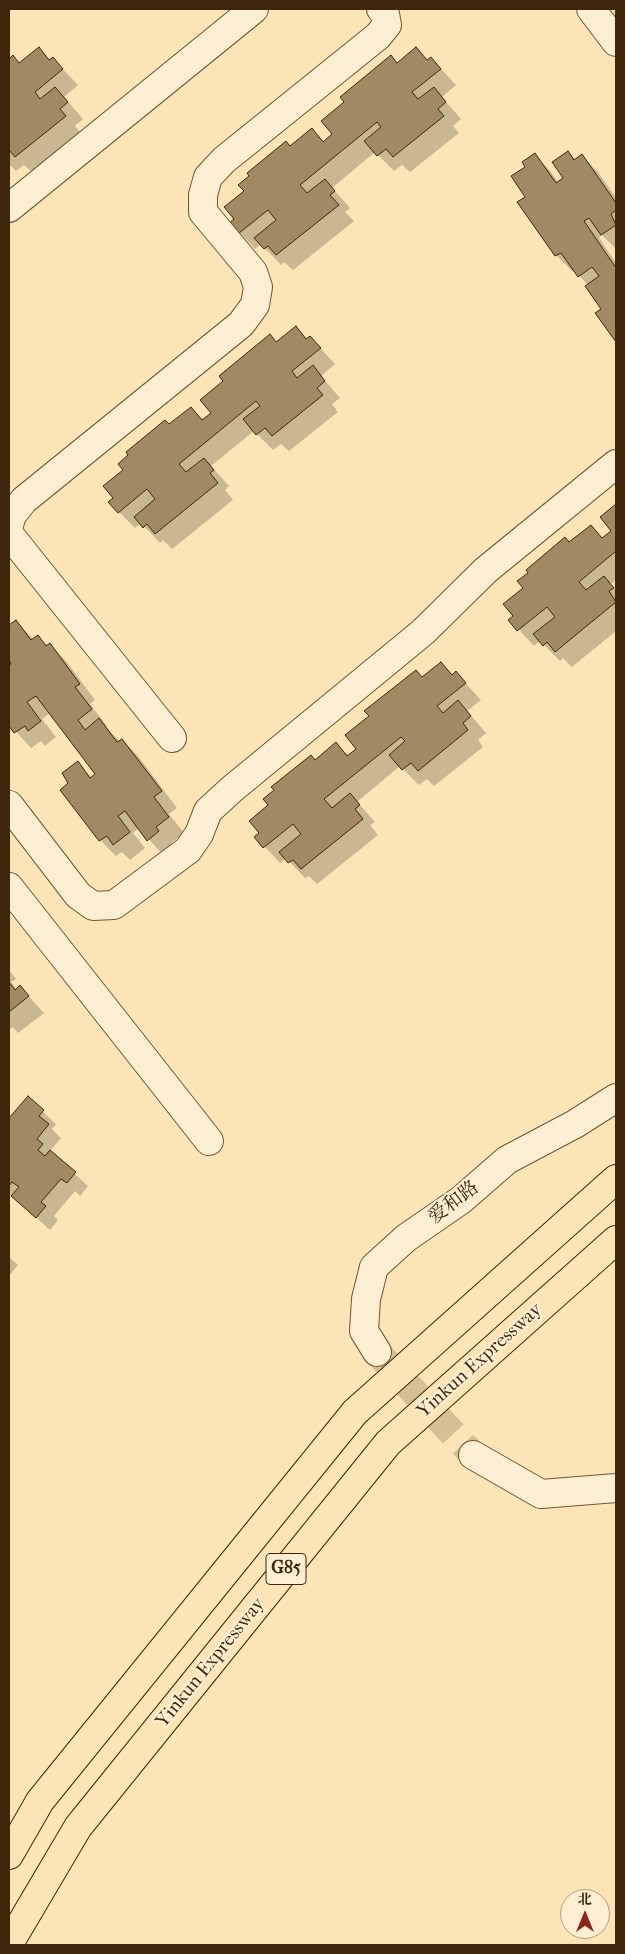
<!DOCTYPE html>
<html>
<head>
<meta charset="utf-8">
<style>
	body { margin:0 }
	#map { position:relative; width:625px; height:1954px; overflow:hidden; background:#fbe5b6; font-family:"IM FELL French Canon","Noto Serif SC",serif }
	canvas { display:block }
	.frame { position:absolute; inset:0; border:10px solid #3e260a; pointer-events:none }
	.north { position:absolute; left:560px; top:1889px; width:50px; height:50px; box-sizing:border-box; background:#fceed0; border:1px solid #b09e81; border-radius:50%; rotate:0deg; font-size:14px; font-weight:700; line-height:20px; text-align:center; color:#3e260a }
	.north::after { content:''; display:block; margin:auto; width:18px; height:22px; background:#8f2418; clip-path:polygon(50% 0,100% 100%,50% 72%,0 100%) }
</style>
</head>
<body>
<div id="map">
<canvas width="625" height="1954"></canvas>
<div class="frame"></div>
<div class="north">北</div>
</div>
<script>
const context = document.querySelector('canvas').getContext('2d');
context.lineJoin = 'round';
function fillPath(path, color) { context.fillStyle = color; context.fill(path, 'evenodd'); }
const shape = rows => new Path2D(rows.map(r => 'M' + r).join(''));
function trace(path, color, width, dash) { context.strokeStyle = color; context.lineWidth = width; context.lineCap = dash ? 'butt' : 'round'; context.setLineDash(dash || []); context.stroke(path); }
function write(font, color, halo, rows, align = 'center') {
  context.font = font + ' "IM FELL French Canon","Noto Serif SC",serif'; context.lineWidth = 4.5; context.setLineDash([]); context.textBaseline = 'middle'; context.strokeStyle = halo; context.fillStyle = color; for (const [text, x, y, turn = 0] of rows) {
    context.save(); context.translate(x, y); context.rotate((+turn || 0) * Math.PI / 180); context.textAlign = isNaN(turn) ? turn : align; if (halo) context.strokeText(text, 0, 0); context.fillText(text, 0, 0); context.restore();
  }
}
fillPath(shape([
	[39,49,51,61,53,59,78,85,64,97,83,119,75,126,81,133,32,172,24,165,16,171,9,164,9,60,13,57,20,64],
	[416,49,428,61,431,58,456,85,442,97,461,119,453,126,459,133,410,172,402,165,394,171,375,152,332,188,350,208,345,212,354,221,293,270,284,262,281,265,261,244,255,249,231,223,236,219,245,191,291,147,312,130,324,142,334,135,346,102,391,57,398,64],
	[568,152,576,160,582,156,598,172,616,198,616,249,602,235,599,238,616,263,616,340,597,313,602,309,588,285,574,270,572,271,556,255,527,197,527,167,535,155,550,171,559,183,565,179],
	[296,328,308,340,310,337,335,364,321,376,340,398,332,404,338,412,289,451,281,444,273,450,254,431,211,466,229,486,225,490,233,500,172,549,163,540,160,543,141,523,135,528,119,512,115,498,125,470,169,426,191,408,203,421,213,414,225,381,270,336,277,343],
	[616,505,616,580,611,584,616,590,616,631,572,667,563,658,560,661,540,641,534,646,510,620,514,616,525,588,569,544,591,527,603,539,612,532,601,517],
	[16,621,34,640,38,636,48,646,50,645,66,661,95,700,90,704,107,726,106,727,120,742,122,740,138,756,177,808,169,814,184,833,171,843,174,847,164,856,139,828,133,833,145,848,130,860,122,852,116,856,100,840,70,783,77,763,92,778,97,775,50,713,42,719,56,737,45,746,41,741,31,748,9,724,9,667,13,664,9,658,9,626],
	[441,663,453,675,456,673,481,700,467,711,486,733,478,740,483,747,434,786,427,779,419,785,400,766,357,802,375,822,370,825,378,835,317,884,309,876,305,878,286,858,280,863,256,837,260,834,315,761,336,744,349,756,358,749,423,678],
	[9,970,16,979,11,982,17,990,20,987,44,1013,18,1033,13,1027,9,1030],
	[28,1098,56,1124,52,1129,61,1138,50,1151,88,1186,80,1196,75,1191,54,1216,58,1220,50,1230,11,1195,9,1198,9,1120],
	[9,1257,18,1265,9,1276]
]), '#0003');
const building = shape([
	[39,47,49,60,53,57,63,69,35,92,40,99,55,87,68,102,60,109,66,116,15,157,9,150,9,59,13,55,19,63,39,47],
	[416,47,427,60,431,57,441,69,412,92,418,99,434,87,446,102,438,109,444,116,393,157,386,149,377,156,364,141,381,127,377,122,300,185,307,193,325,179,335,191,330,195,339,205,276,255,268,246,264,249,254,238,276,220,268,210,238,234,229,223,234,219,224,207,244,191,238,185,249,176,247,173,286,141,290,146,312,128,323,142,332,134,321,121,344,102,340,97,391,55,397,63,416,47],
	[568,151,574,160,582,154,616,203,616,210,611,214,616,225,601,235,589,218,584,221,616,268,616,342,595,313,601,309,585,286,599,276,592,267,578,277,561,253,555,256,517,202,525,197,511,176,525,167,522,162,535,153,556,183,563,178,552,162,568,151],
	[296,326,306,339,310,336,321,348,292,371,297,378,313,365,325,381,317,388,323,395,272,436,265,428,256,435,243,419,260,406,256,401,179,464,186,472,204,458,214,470,210,473,218,483,155,534,147,524,143,528,134,517,155,499,147,489,118,513,108,502,113,498,103,486,123,470,118,464,128,455,126,452,165,420,169,424,191,407,202,420,211,413,200,400,223,381,219,376,270,334,276,342,296,326],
	[616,504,616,551,579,582,586,590,604,576,614,588,609,591,616,602,555,652,547,642,543,646,533,634,555,617,547,607,517,631,508,620,513,616,503,604,523,588,517,581,528,573,526,570,565,537,569,542,591,525,602,538,611,531,600,517,616,504],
	[16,620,31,640,38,635,46,646,50,643,80,684,75,687,92,709,78,720,85,730,99,718,117,742,122,739,162,791,154,797,169,817,156,827,159,831,147,841,125,811,118,816,130,832,113,845,107,836,99,841,60,790,68,783,62,773,78,761,90,778,95,774,36,696,27,702,41,721,28,731,25,726,14,733,9,726,9,665,11,664,9,660,9,625,16,620],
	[441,662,452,675,456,671,466,683,437,706,443,713,458,700,471,716,463,723,468,730,418,771,411,763,402,770,389,755,405,741,401,737,324,799,332,808,350,793,360,805,355,809,363,819,301,869,293,860,288,863,279,852,301,834,293,824,263,848,254,837,259,833,249,821,268,805,263,799,274,790,271,787,311,755,315,760,336,742,347,756,356,749,345,735,369,716,364,711,416,670,422,677,441,662],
	[9,982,15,990,20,985,29,996,9,1012,9,982],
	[28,1096,44,1110,39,1116,49,1124,37,1139,43,1144,38,1150,45,1156,50,1150,76,1172,67,1183,61,1179,41,1202,46,1206,36,1218,11,1196,19,1187,12,1182,9,1186,9,1118,28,1096]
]);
fillPath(building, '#a08963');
trace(building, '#3e260a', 1);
trace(shape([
	[377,1352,473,1455]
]), '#d5bf94', 28, [28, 14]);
const minor = shape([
	[591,9,616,42],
	[9,208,254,9],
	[9,525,12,515,24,500,241,324,255,305,258,287,253,272,203,212,203,195,208,177,224,160,378,36,387,25,385,14,381,9],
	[9,534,172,738],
	[9,805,78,895,93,906,114,905,188,850,199,834,208,811,232,789,423,632,486,570,616,464],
	[9,887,209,1141],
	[377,1352,364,1331,366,1299,374,1267,406,1238,461,1200,507,1160,575,1124,616,1098],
	[473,1455,541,1494,616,1488]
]);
const highway = shape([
	[9,1855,40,1801,355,1412,616,1179],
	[9,1944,78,1827,388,1443,616,1240]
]);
trace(minor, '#6d5635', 30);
trace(highway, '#3e260a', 30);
trace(minor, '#fceed0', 28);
trace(highway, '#fbe5b6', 28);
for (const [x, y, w] of [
	[286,1569,40]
]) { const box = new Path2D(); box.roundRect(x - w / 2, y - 15.5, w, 31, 4); context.fillStyle = '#fceed0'; context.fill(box); trace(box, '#3e260a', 1); }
write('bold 18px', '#3e260a', null, [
	["G85",286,1569]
]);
write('19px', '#3e260a', '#fceed0', [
	["爱和路",454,1203,-37],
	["Yinkun Expressway",480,1361,-42],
	["Yinkun Expressway",211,1663,-51]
]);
</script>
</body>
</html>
